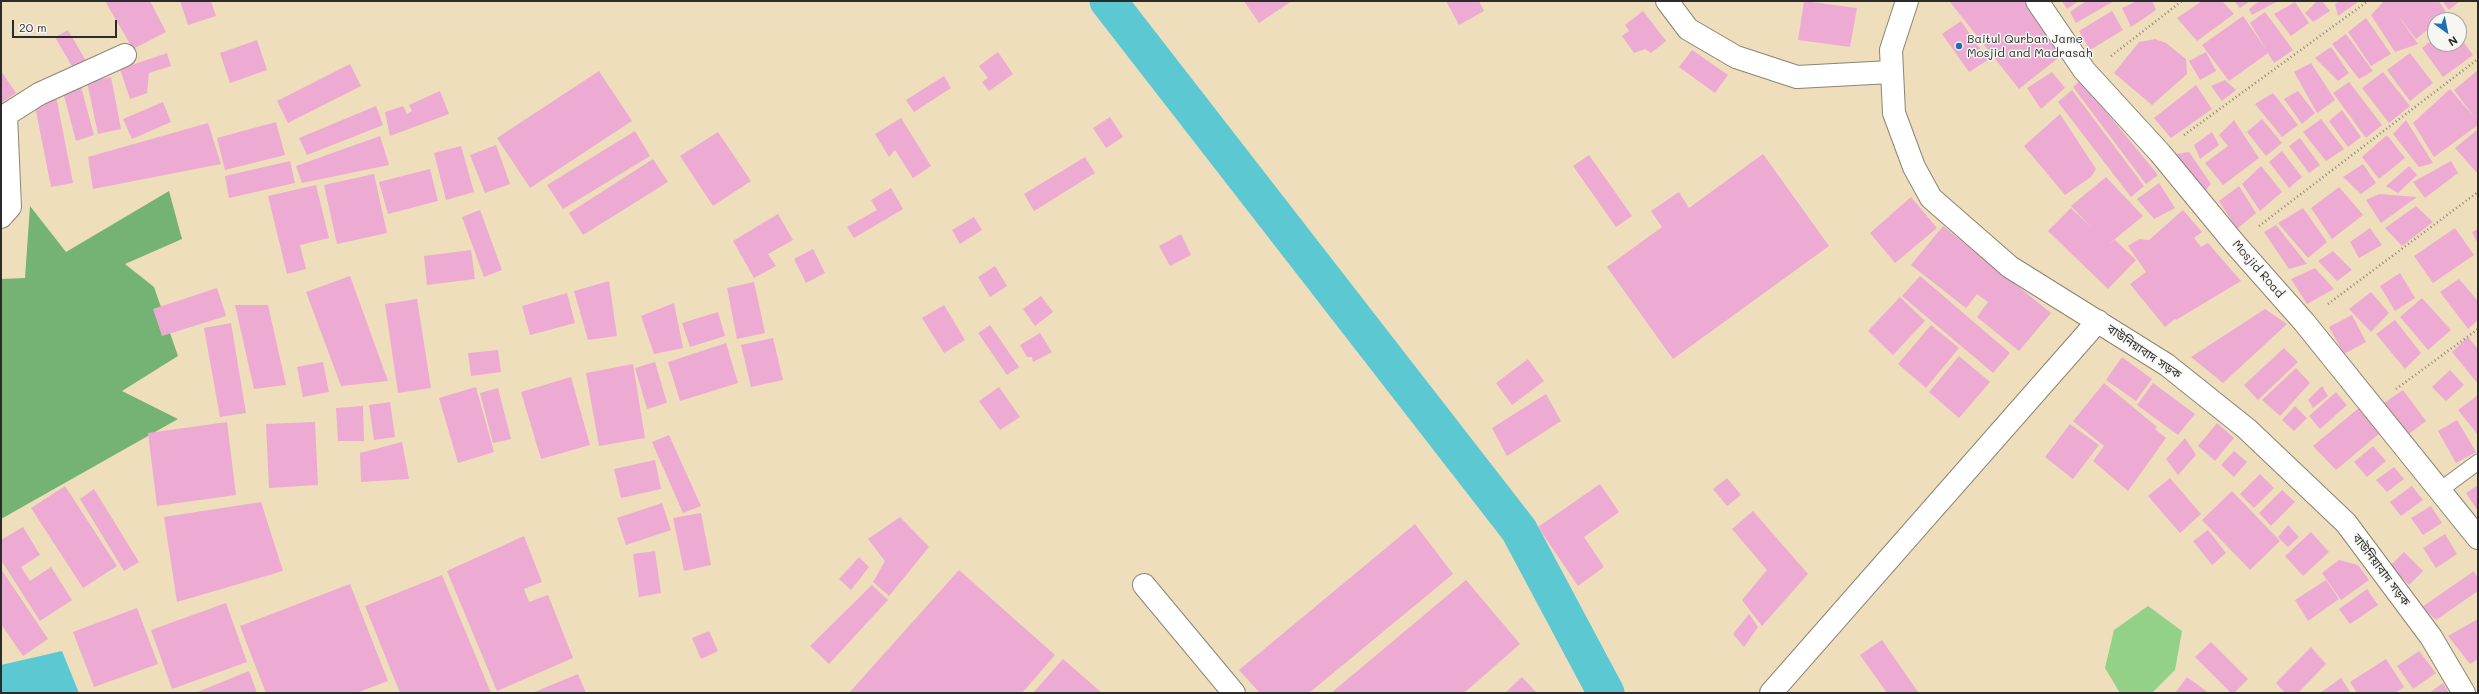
<!DOCTYPE html>
<html>
<head>
<meta charset="utf-8">
<style>
	body { margin:0 }
	#map { position:relative; width:2479px; height:694px; overflow:hidden; background:#eedebc; font-family:Mali,sans-serif }
	canvas { display:block }
	.frame { position:absolute; inset:0; border:2px solid #2b2b2b; pointer-events:none }
	.north { position:absolute; left:2427px; top:12px; width:40px; height:40px; box-sizing:border-box; background:#f6f6f2; border:1px solid #a5a5a2; border-radius:50%; rotate:147deg; font-size:11px; font-weight:700; line-height:16px; text-align:center; color:#2b2b2b }
	.north::after { content:''; display:block; margin:auto; width:14px; height:18px; background:#1f6fb2; clip-path:polygon(50% 0,100% 100%,50% 72%,0 100%) }
	.scale { position:absolute; left:12px; top:20px; width:105px; height:18px; box-sizing:border-box; border:2px solid #2b2b2b; border-top:0; padding-left:5px; font-size:12px; line-height:14px; white-space:nowrap; color:#2b2b2b; -webkit-text-stroke:3px #f6f6f2; paint-order:stroke }
</style>
</head>
<body>
<div id="map">
<canvas width="2479" height="694"></canvas>
<div class="frame"></div>
<div class="north">N</div>
<div class="scale">20 m</div>
</div>
<script>
const context = document.querySelector('canvas').getContext('2d');
context.lineJoin = 'round';
function fillPath(path, color) { context.fillStyle = color; context.fill(path, 'evenodd'); }
const shape = rows => new Path2D(rows.map(r => 'M' + r).join(''));
function trace(path, color, width, dash) { context.strokeStyle = color; context.lineWidth = width; context.lineCap = dash ? 'butt' : 'round'; context.setLineDash(dash || []); context.stroke(path); }
function write(font, color, halo, rows, align = 'center') {
  context.font = font + ' Mali,"Noto Sans Bengali",sans-serif'; context.lineWidth = 3; context.setLineDash([]); context.textBaseline = 'middle'; context.strokeStyle = halo; context.fillStyle = color; for (const [text, x, y, turn = 0] of rows) {
    context.save(); context.translate(x, y); context.rotate((+turn || 0) * Math.PI / 180); context.textAlign = isNaN(turn) ? turn : align; if (halo) context.strokeText(text, 0, 0); context.fillText(text, 0, 0); context.restore();
  }
}
fillPath(shape([
	[2148,606,2182,631,2175,670,2152,693,2120,693,2105,668,2114,630]
]), '#92d187');
fillPath(shape([
	[169,191,182,239,125,264,154,287,178,356,122,391,178,419,1,519,1,279,25,278,30,206,66,252]
]), '#75b374');
fillPath(shape([
	[62,651,79,693,1,693,1,665]
]), '#5cc9d2');
trace(shape([
	[1108,1,1519,530,1606,693]
]), '#5cc9d2', 37);
fillPath(shape([
	[105,1,150,1,166,32,133,49],
	[180,1,211,1,216,16,188,25],
	[1244,1,1292,1,1259,23],
	[1446,1,1479,1,1484,11,1459,25],
	[1804,1,1857,8,1850,47,1798,40],
	[1952,1,2028,1,2067,51,2019,89,1950,2],
	[2062,1,2079,1,2067,9],
	[2086,1,2114,1,2076,23,2070,12],
	[2137,1,2152,1,2156,10,2131,27,2122,8],
	[2202,1,2222,1,2234,14,2197,41,2177,18],
	[2234,1,2250,1,2240,8],
	[2259,1,2278,1,2252,15,2249,9],
	[2317,1,2322,1,2330,11,2313,22,2305,13],
	[2339,1,2358,1,2358,2,2338,16,2335,4],
	[2384,1,2439,1,2447,14,2440,20,2435,20,2435,24,2416,39,2397,14,2418,44,2395,52,2371,15],
	[2442,1,2460,1,2449,10],
	[2295,2,2309,23,2291,36,2274,14],
	[1643,11,1666,41,1651,53,1645,49,1634,53,1622,36,1629,31,1625,25],
	[2112,11,2123,30,2090,50,2079,31],
	[2265,12,2293,50,2274,63,2268,53,2229,81,2202,45,2243,16,2267,51,2250,23],
	[2366,18,2391,54,2371,66,2348,32],
	[1961,21,1988,60,1969,72,1942,34],
	[68,30,86,61,73,68,55,37],
	[2346,34,2373,71,2359,79,2332,44],
	[2459,36,2473,55,2443,77,2422,48,2435,38,2435,44,2459,44],
	[2155,39,2166,43,2186,59,2187,74,2152,105,2114,73,2139,42],
	[257,40,267,70,230,83,220,53],
	[2331,47,2349,73,2338,81,2315,58],
	[1692,50,1728,75,1715,93,1679,67],
	[998,52,1013,74,989,91,982,82,988,78,979,66],
	[2206,52,2216,71,2200,80,2189,61],
	[167,53,171,66,149,73,147,93,130,99,120,69],
	[2410,53,2433,83,2410,101,2387,70],
	[2311,63,2335,100,2317,113,2294,72],
	[350,64,361,86,288,123,277,101],
	[2478,70,2478,125,2434,157,2413,123,2450,89,2475,118,2454,90],
	[1,71,16,93,1,103],
	[599,71,632,121,530,188,497,138],
	[2052,72,2065,88,2041,109,2027,88],
	[2383,72,2410,106,2389,123,2362,88],
	[944,76,951,88,914,112,906,100],
	[111,77,121,129,98,134,87,82],
	[2080,80,2158,175,2146,184,2073,87],
	[2225,80,2236,90,2222,101,2211,86],
	[2349,82,2382,125,2366,138,2333,93],
	[80,83,94,135,76,141,62,88],
	[2196,85,2212,109,2171,138,2154,118],
	[2072,90,2144,186,2131,197,2058,102],
	[440,91,449,114,390,136,385,112,403,106,407,114,412,111,409,105],
	[2298,91,2315,113,2302,124,2284,99],
	[2273,93,2298,125,2282,137,2255,104],
	[56,96,73,183,51,187,34,101],
	[163,102,171,122,132,139,123,119],
	[376,106,383,125,307,155,299,138],
	[2342,110,2361,137,2348,147,2329,121],
	[2060,114,2096,169,2091,177,2065,195,2024,146],
	[1110,117,1123,137,1106,148,1093,128],
	[901,118,931,166,913,178,895,150,889,157,875,134],
	[2262,119,2282,143,2266,156,2247,132],
	[2321,119,2344,149,2326,161,2303,132],
	[2234,120,2259,158,2223,185,2205,163,2228,146,2219,135],
	[2406,120,2433,163,2419,167,2393,134],
	[276,122,285,155,225,170,217,138],
	[208,123,221,164,93,189,88,157],
	[2478,129,2478,174,2455,148],
	[635,131,650,156,563,209,547,185],
	[718,132,751,181,713,206,680,156],
	[2212,132,2219,145,2200,159,2194,145],
	[2387,135,2405,158,2379,179,2362,157],
	[380,136,389,165,302,183,296,166],
	[2300,138,2320,165,2309,173,2289,146],
	[496,145,510,184,485,193,470,155],
	[461,146,474,192,446,200,434,153],
	[2282,151,2302,177,2289,188,2269,162],
	[2189,152,2211,184,2205,191,2176,154],
	[1763,154,1829,246,1673,359,1607,267,1662,227,1651,211,1679,192,1689,208],
	[1589,155,1632,216,1616,227,1573,166],
	[1085,157,1095,173,1034,211,1024,194],
	[653,159,668,182,583,235,569,213],
	[290,161,295,183,229,198,225,176],
	[2451,161,2458,173,2425,198,2413,182],
	[2363,164,2376,183,2361,194,2343,177],
	[2261,166,2282,192,2260,211,2242,184],
	[2409,166,2417,175,2398,193,2386,186],
	[430,169,438,201,388,214,379,182],
	[374,174,387,233,337,244,324,185],
	[2106,177,2143,216,2109,244,2115,240,2136,260,2108,289,2048,231,2071,208,2092,228,2071,206],
	[2159,183,2175,208,2154,219,2137,199],
	[316,185,329,238,300,245,306,269,287,274,268,196],
	[2239,186,2256,213,2237,229,2219,201],
	[2339,187,2363,215,2332,239,2311,208],
	[891,188,903,209,854,238,847,227,877,210,871,200],
	[2379,194,2417,197,2381,223,2366,200],
	[1911,197,1937,228,1895,263,1870,233],
	[2416,206,2433,222,2402,246,2385,228],
	[2303,208,2327,242,2308,258,2278,223],
	[480,210,502,270,484,277,462,217],
	[2183,210,2202,232,2194,238,2201,247,2208,243,2241,281,2176,320,2175,319,2165,327,2130,284,2146,272,2128,246,2139,239,2149,240],
	[778,214,793,240,768,254,776,266,754,278,733,241],
	[974,217,982,230,960,244,952,230],
	[2276,225,2307,264,2289,269,2264,232],
	[1943,226,2051,313,2019,351,1977,317,1988,302,1977,294,1966,308,1911,265],
	[2370,228,2382,245,2359,258,2350,242],
	[2455,228,2474,255,2433,283,2414,256],
	[2478,229,2478,244,2472,232],
	[1181,234,1191,255,1170,266,1159,246],
	[813,249,825,273,806,283,794,259],
	[471,250,475,279,427,285,424,256],
	[2333,251,2352,270,2337,281,2318,261],
	[995,266,1007,286,990,297,978,277],
	[2315,268,2334,289,2307,304,2291,279],
	[2400,273,2415,298,2395,311,2380,286],
	[350,276,388,381,341,386,306,292],
	[1920,276,2010,353,1993,373,1902,296],
	[2459,279,2478,301,2478,320,2468,329,2440,292],
	[609,281,617,336,588,340,574,291],
	[754,282,765,333,737,339,727,288],
	[217,288,226,316,162,336,153,309],
	[2371,292,2389,313,2371,332,2349,309],
	[567,293,575,323,530,335,522,306],
	[1041,296,1053,312,1035,326,1023,309],
	[1900,297,1925,321,1893,355,1868,331],
	[2422,298,2451,330,2428,350,2400,317],
	[417,299,431,388,398,393,385,304],
	[674,303,683,348,654,354,641,316],
	[235,305,268,305,286,385,254,389],
	[944,305,965,340,944,353,922,318],
	[2265,309,2287,324,2223,383,2191,357],
	[718,312,725,336,690,347,682,323],
	[2352,315,2366,342,2344,354,2329,327],
	[2395,320,2421,353,2405,369,2376,334],
	[231,323,246,413,220,417,204,328],
	[990,325,1019,367,1007,375,978,333],
	[1931,325,1959,348,1926,388,1898,364],
	[1040,333,1052,352,1033,362,1032,357,1027,357,1020,345],
	[2468,337,2478,349,2478,384,2452,352],
	[773,338,783,380,751,387,741,345],
	[726,343,738,383,680,401,668,362],
	[2284,348,2298,362,2258,400,2244,385],
	[498,350,501,372,471,376,468,353],
	[1959,356,1990,382,1959,418,1929,392],
	[2122,357,2152,379,2136,401,2106,380],
	[1528,359,1544,381,1512,405,1496,383],
	[323,362,329,392,303,397,297,367],
	[655,362,667,403,647,409,635,368],
	[633,364,645,438,599,446,586,373],
	[2296,368,2310,383,2280,416,2262,400],
	[2450,370,2464,385,2446,401,2432,387],
	[571,377,590,445,541,459,521,392],
	[2104,383,2157,427,2155,429,2166,438,2128,491,2093,461,2104,446,2073,421],
	[2153,383,2195,414,2178,435,2137,405],
	[2322,386,2328,396,2313,408,2308,400],
	[476,387,494,452,458,463,439,398],
	[999,387,1020,417,1000,430,979,401],
	[498,388,511,439,493,443,480,393],
	[2403,390,2426,421,2405,437,2381,405],
	[2336,392,2347,405,2320,429,2309,416],
	[1546,394,1561,421,1507,456,1492,428],
	[2478,395,2478,435,2458,410],
	[390,402,395,437,374,440,369,405],
	[363,406,364,441,338,441,336,408],
	[2295,406,2307,418,2294,431,2282,420],
	[2360,407,2380,433,2336,470,2313,446],
	[2457,420,2476,452,2456,463,2438,431],
	[227,422,236,495,157,506,148,433],
	[315,422,318,485,269,488,266,424],
	[2217,423,2234,438,2215,461,2198,446],
	[2070,424,2099,445,2073,479,2045,457],
	[669,435,701,506,683,513,652,442],
	[2185,438,2196,455,2178,475,2166,459],
	[402,442,409,479,361,482,360,453],
	[2373,446,2386,461,2367,477,2354,462],
	[2234,451,2247,462,2234,477,2221,465],
	[655,460,661,489,621,498,614,469],
	[2394,467,2404,479,2387,492,2376,480],
	[2260,474,2274,488,2254,508,2240,494],
	[1727,478,1741,495,1727,506,1713,489],
	[2170,478,2201,514,2180,533,2148,496],
	[1600,484,1619,512,1584,537,1604,567,1578,586,1538,527],
	[2478,485,2478,511,2466,493],
	[65,486,117,566,83,588,31,508],
	[2412,486,2423,500,2401,516,2390,502],
	[94,489,139,562,124,571,80,499],
	[2282,490,2295,502,2271,526,2259,513],
	[2232,491,2280,541,2250,570,2202,520],
	[261,502,283,571,177,602,164,517],
	[662,503,671,530,626,545,617,518],
	[2431,506,2442,523,2423,535,2411,518],
	[1753,511,1808,574,1762,626,1742,600,1767,570,1732,529],
	[701,513,711,565,684,571,673,518],
	[900,517,929,547,889,596,873,582,885,561,868,539],
	[1415,524,1453,574,1309,693,1260,693,1239,670],
	[2288,525,2299,537,2288,547,2278,537],
	[23,527,40,555,21,567,30,581,51,567,72,600,40,621,1,560,1,540],
	[2208,530,2226,553,2212,565,2193,541],
	[2311,532,2329,552,2303,576,2285,556],
	[2445,534,2457,554,2436,568,2423,548],
	[524,536,542,582,524,589,529,602,548,595,573,658,497,691,447,571],
	[655,551,661,593,639,597,633,554],
	[2404,552,2423,571,2409,585,2390,566],
	[859,557,869,567,851,590,839,579],
	[2339,560,2358,565,2369,580,2341,600,2322,573],
	[1,569,48,639,23,656,1,624],
	[959,570,1055,655,1022,693,849,693],
	[2474,571,2478,579,2478,591,2436,620,2422,607],
	[442,575,491,693,400,693,365,606],
	[1466,580,1520,644,1464,693,1331,693],
	[2326,580,2339,599,2308,621,2295,600],
	[350,584,388,681,356,693,266,693,240,626],
	[872,585,888,600,829,664,810,646],
	[2367,589,2378,605,2350,624,2339,609],
	[226,603,247,662,172,689,151,630],
	[137,608,158,664,94,687,73,632],
	[1749,614,1758,627,1744,647,1733,634],
	[2478,619,2478,659,2470,664,2448,636],
	[709,631,718,651,701,659,692,638],
	[1882,640,1918,692,1916,693,1887,693,1860,655],
	[2211,642,2248,679,2234,693,2231,693,2195,657],
	[2311,647,2326,664,2298,693,2285,693,2276,683],
	[2419,651,2436,673,2413,689,2397,666],
	[1063,659,1102,693,1033,693],
	[2386,659,2404,687,2395,693,2357,693,2350,682],
	[249,671,257,693,195,693],
	[578,674,586,693,532,693],
	[1522,677,1537,693,1505,693],
	[2187,677,2209,693,2175,693],
	[2341,678,2351,693,2320,693],
	[2443,683,2449,693,2429,693]
]), '#edabd3');
const service = shape([
	[2440,490,2478,462]
]);
const minor = shape([
	[1667,1,1688,29,1736,57,1797,77,1891,72],
	[2037,1,2084,70,2160,153,2235,244,2304,322,2478,538],
	[1,217,10,207,6,115,39,94,125,55],
	[1144,585,1234,693]
]);
const tertiary = shape([
	[1907,1,1891,50,1894,113,1914,167,1931,198,2010,267,2167,365,2247,429,2346,523,2431,637,2464,693],
	[1771,693,2098,321]
]);
trace(service, '#8c8474', 17);
trace(minor, '#8c8474', 24);
trace(tertiary, '#8c8474', 24);
trace(shape([
	[2111,56,2182,1],
	[2184,135,2368,1],
	[2259,226,2478,59],
	[2328,304,2478,192],
	[2396,389,2478,329]
]), '#8c8474', 2.5, [1, 3]);
trace(service, '#fff', 15);
trace(minor, '#fff', 22);
trace(tertiary, '#fff', 22);
for (const [x, y, r, color] of [
	[1959,46,4,"#1f6fb2"]
]) { const dot = new Path2D(); dot.arc(x, y, r, 0, 2 * Math.PI); context.fillStyle = color; context.fill(dot); trace(dot, '#f6f6f2', 1.5); }
write('12px', '#2b2b2b', '#f6f6f2', [
	["Baitul Qurban Jame",1967,39],
	["Mosjid and Madrasah",1967,53]
], 'left');
write('12px', '#2b2b2b', '#f6f6f2', [
	["Mosjid Road",2258,269,49],
	["বাউনিয়াবাদ সড়ক",2144,352,34],
	["বাউনিয়াবাদ সড়ক",2381,570,53]
]);
</script>
</body>
</html>
